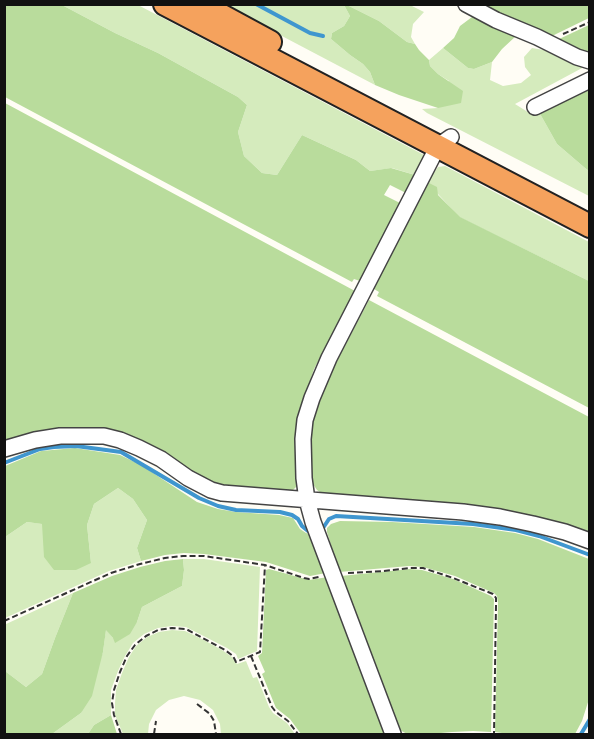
<!DOCTYPE html>
<html>
<head>
<meta charset="utf-8">
<style>
	body { margin:0 }
	#map { position:relative; width:594px; height:739px; overflow:hidden; background:#fffdf5; font-family:"Playfair Display",serif }
	canvas { display:block }
	.frame { position:absolute; inset:0; border:6px solid #111; pointer-events:none }
</style>
</head>
<body>
<div id="map">
<canvas width="594" height="739"></canvas>
<div class="frame"></div>
</div>
<script>
const context = document.querySelector('canvas').getContext('2d');
context.lineJoin = 'round';
function fillPath(path, color) { context.fillStyle = color; context.fill(path, 'evenodd'); }
const shape = rows => new Path2D(rows.map(r => 'M' + r).join(''));
function trace(path, color, width, dash) { context.strokeStyle = color; context.lineWidth = width; context.lineCap = dash ? 'butt' : 'round'; context.setLineDash(dash || []); context.stroke(path); }
fillPath(shape([
	[62,5,138,5,424,155,415,175,392,168,370,171,356,160,302,135,277,175,262,173,244,156,238,132,247,105,238,97,158,53,115,33],
	[223,5,344,5,350,16,344,26,332,33,331,39,350,55,363,64,370,72,375,85],
	[347,5,410,5,424,12,413,24,411,37,415,44,407,42,379,21],
	[443,48,468,68,474,69,492,62,490,80,503,86,521,83,531,75,525,67,524,57,532,48,544,50,584,67,515,104,531,114,539,112,557,144,585,168,589,171,589,196,427,113,422,109,438,108,449,81,438,74,430,66,429,60],
	[445,166,589,242,589,281,459,217,427,182,438,167],
	[118,488,133,499,147,520,137,548,141,561,109,571,5,618,5,537,27,522,43,524,91,563,87,525,94,504],
	[183,559,204,559,260,567,257,651,238,659,236,654,227,648,186,627,172,626,158,628,144,634,133,643,125,656,118,671,111,690,111,715,94,725,88,734,52,734,81,713,103,652,106,629,113,638,137,622,142,607,182,586,184,570],
	[73,593,55,638,42,674,26,687,5,671,4,625],
	[172,630,185,631,202,639,222,650,232,657,237,664,246,661,253,678,257,677,269,707,273,713,287,723,295,734,221,734,220,724,213,710,200,700,184,696,169,700,156,710,149,724,148,734,123,734,115,715,115,703,116,690,122,673,129,657,136,646,147,637,159,632]
]), '#d5ebbd');
fillPath(shape([
	[4,5,62,5,115,33,158,53,238,97,247,105,238,132,244,156,262,173,277,175,302,135,356,160,370,171,391,168,415,175,406,193,390,185,384,195,400,203,360,281,354,279,352,282,5,97],
	[344,5,347,5,379,21,407,42,415,44,419,50,429,60,430,66,438,74,463,91,461,103,438,108,399,95,375,85,370,72,363,64,350,55,331,39,332,33,344,26,350,16],
	[477,5,589,5,589,18,550,37],
	[472,17,491,21,516,36,502,49,492,62,474,69,468,68,443,48,454,38,460,26],
	[589,25,589,53,557,40],
	[589,90,589,171,585,168,557,144,539,112],
	[5,103,355,291,314,369,303,402,299,429,297,480,296,487,292,491,285,492,255,492,210,484,78,429,41,430,5,444],
	[427,182,437,187,438,195,460,217,589,281,589,408,377,296,379,292,374,289],
	[369,300,589,417,589,536,571,528,533,516,500,509,462,504,324,495,317,490,313,484,311,476,310,448,311,429,316,407,327,380],
	[75,448,120,455,141,465,197,502,218,509,236,512,279,515,293,518,300,529,306,533,310,534,326,573,310,576,266,562,204,554,184,553,165,555,141,561,137,548,147,520,133,499,118,488,94,504,87,525,91,563,76,570,54,570,44,557,42,524,27,522,5,537,5,466,41,451],
	[340,521,392,522,474,527,515,533,538,539,589,559,589,699,582,721,575,734,509,734,495,732,498,603,497,596,494,593,455,576,423,567,409,566,339,572,327,532,327,528,331,524],
	[183,559,184,570,182,586,142,607,137,622,130,634,115,643,113,638,106,630,103,652,92,696,81,713,52,734,5,734,5,671,26,687,42,674,55,638,73,593,112,576,140,567,165,561],
	[269,569,309,580,328,577,383,725,384,734,301,734,290,719,276,708,262,674,265,672,258,656,262,653,266,570],
	[410,569,422,570,453,579,491,596,494,599,491,732,473,731,452,732,430,734,407,734,400,730,395,724,341,576],
	[111,715,117,734,88,734,94,725]
]), '#b9dc9c');
trace(shape([
	[256,4,310,33,323,36],
	[4,463,40,449,54,447,76,446,121,452,199,498,218,506,236,510,280,512,292,515,298,519,302,526,308,531,311,530],
	[319,529,323,528,329,519,336,516,473,524,516,530,539,536,590,555],
	[581,734,590,719]
]), '#3f96cf', 4);
const minor = shape([
	[466,4,496,20,537,37,577,57,590,61],
	[535,107,590,80],
	[4,449,35,440,60,436,104,436,120,440,139,448,161,459,188,478,211,490,222,493,463,512,500,517,533,524,565,532,590,541],
	[393,734,313,522,307,500,304,478,303,439,305,420,312,398,329,358,438,146,451,137]
]);
const highway = shape([
	[165,4,590,226],
	[200,4,270,42]
]);
trace(minor, '#444', 18);
trace(highway, '#222', 26);
trace(shape([
	[563,34,590,22],
	[348,573,384,571,410,568,423,568,453,578,493,594,496,598,496,605,494,734],
	[4,621,111,573,140,564,165,558,183,556,204,556,265,565,304,578,309,579,319,577],
	[251,656,272,707,276,712,288,721,298,734],
	[197,704,210,714,214,721,216,734],
	[121,734,114,715,112,703,114,690,120,672,127,656,135,645,146,636,158,630,172,628,186,629,225,650,233,656,236,662,260,652,265,565],
	[154,734,156,721]
]), '#333', 2, [6, 3]);
trace(minor, '#fff', 15);
trace(highway, '#f5a25d', 22);
</script>
</body>
</html>
